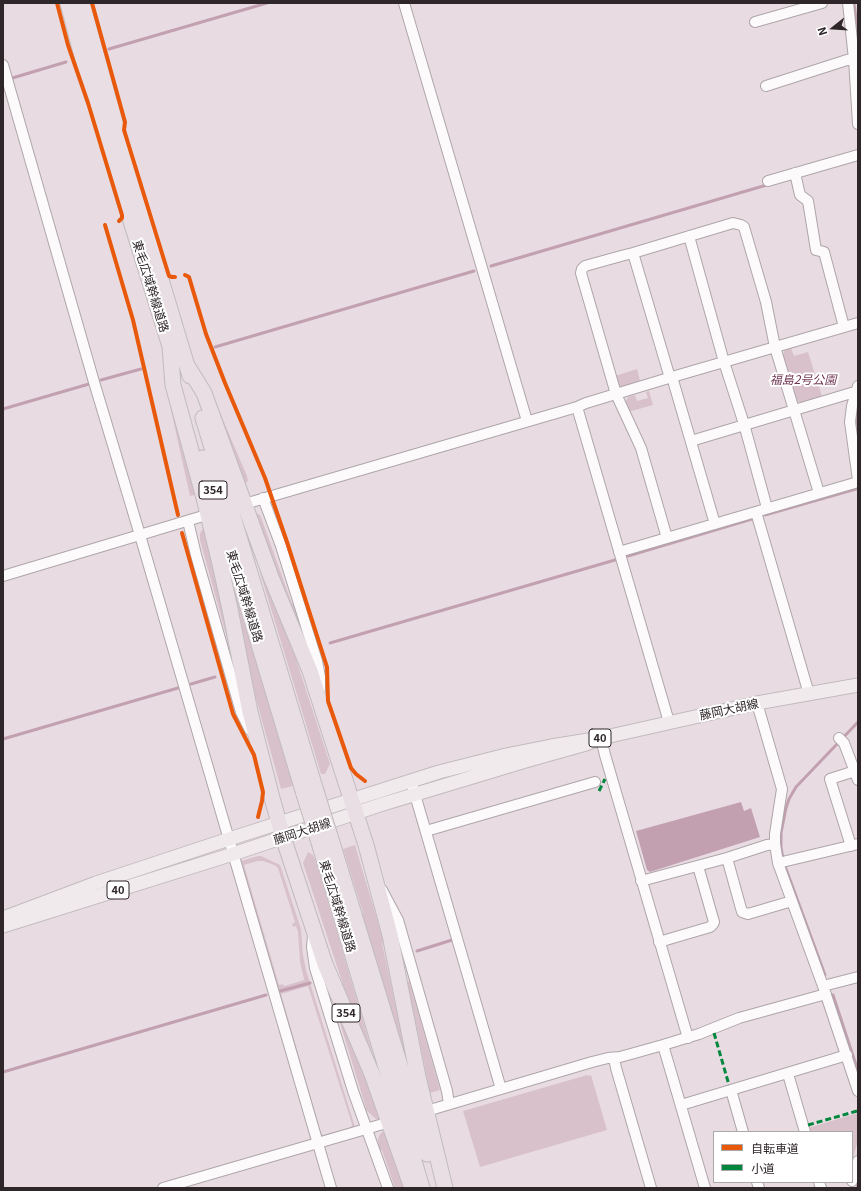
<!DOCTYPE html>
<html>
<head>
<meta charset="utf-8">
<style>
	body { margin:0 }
	#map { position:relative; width:861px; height:1191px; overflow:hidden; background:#e8dce2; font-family:Georgia,"Noto Sans JP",serif }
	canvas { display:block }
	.frame { position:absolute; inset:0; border:4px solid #2e2629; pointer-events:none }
	.legend { position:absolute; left:713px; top:1131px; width:140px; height:52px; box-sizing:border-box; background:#fff; border:1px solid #aba8a9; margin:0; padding:5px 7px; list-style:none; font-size:12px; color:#2e2629 }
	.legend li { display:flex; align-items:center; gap:8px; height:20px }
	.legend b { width:20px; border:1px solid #aba8a9 }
	.north { position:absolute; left:813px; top:8px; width:40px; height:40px; -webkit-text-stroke:3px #fff; paint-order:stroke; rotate:253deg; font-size:11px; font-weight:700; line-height:16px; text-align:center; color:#2e2629 }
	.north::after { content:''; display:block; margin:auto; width:14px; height:18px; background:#2e2629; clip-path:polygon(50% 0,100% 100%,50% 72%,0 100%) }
</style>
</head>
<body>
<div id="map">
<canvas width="861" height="1191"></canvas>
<div class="frame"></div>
<ul class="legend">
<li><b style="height:5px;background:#e8590c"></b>自転車道</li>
<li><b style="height:5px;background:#00873e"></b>小道</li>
</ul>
<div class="north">N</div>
</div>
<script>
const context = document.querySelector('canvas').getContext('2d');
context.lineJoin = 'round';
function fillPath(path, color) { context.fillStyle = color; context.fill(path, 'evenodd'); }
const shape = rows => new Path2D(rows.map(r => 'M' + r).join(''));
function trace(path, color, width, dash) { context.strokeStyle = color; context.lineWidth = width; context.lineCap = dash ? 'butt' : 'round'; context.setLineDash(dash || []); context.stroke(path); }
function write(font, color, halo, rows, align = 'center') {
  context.font = font + ' Georgia,"Noto Sans JP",serif'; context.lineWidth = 4; context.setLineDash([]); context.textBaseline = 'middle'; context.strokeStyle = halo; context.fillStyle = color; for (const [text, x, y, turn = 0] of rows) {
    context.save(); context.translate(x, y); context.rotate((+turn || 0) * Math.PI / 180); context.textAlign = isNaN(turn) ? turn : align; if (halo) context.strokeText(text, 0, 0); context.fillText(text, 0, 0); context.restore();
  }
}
fillPath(shape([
	[791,348,794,356,808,352,822,396,801,403,796,400,783,355,785,349],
	[637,369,641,385,625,390,618,386,615,376],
	[206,380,247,476,248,481,245,483,207,386],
	[649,391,653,405,628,412,624,405,628,397,635,395,637,401,648,398,646,392],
	[169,401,195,495,190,496],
	[255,513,260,515,262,520,292,604,295,604,311,658,277,584],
	[206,527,245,704,200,540,200,534,201,531],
	[259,569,295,656,330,764,325,774,321,774],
	[237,601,253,652,293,786,281,789,253,688],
	[355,845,384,943,382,943,409,1068,362,915,363,913,343,849],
	[308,852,313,855,316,862,377,1068,350,1006,303,863],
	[258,856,261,856,280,865,301,929,303,955,306,970,355,1127,324,1137,320,1135,241,864,241,861],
	[257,861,263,861,274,865,278,868,295,922,292,924,293,927,296,926,298,932,300,962,304,979,304,980,284,986,283,984,279,985,244,865],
	[308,986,352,1124,352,1126,349,1128,323,1135,321,1133,281,994],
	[320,968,367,1080,381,1119,376,1119,365,1109,366,1108,333,1000,331,1000],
	[411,981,412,984,410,984,440,1090,430,1093,413,1009,405,982],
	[587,1075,588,1076,591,1075,607,1130,480,1167,463,1111],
	[858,1113,858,1140,852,1163,852,1132,810,1132,808,1128],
	[382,1132,384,1132,387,1140,388,1140,406,1188,395,1188,382,1150,379,1149,378,1140,379,1136]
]), '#d8c1cb');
fillPath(shape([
	[741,802,744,811,751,808,760,837,650,872,647,870,636,831]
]), '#c2a0b0');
trace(shape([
	[854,3,858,35],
	[109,49,267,3],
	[9,79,66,62],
	[491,266,770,184],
	[215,347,474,271],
	[101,380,141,369],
	[858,407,857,418,858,428],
	[3,409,89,384],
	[765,515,856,489],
	[628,556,752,519],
	[330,643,615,560],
	[191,684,215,677],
	[3,739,178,688],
	[783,859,781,847,781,833,786,808,789,799,796,787,858,722],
	[785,866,825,975],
	[417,951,452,940],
	[280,991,310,983],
	[833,995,858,1071],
	[3,1072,266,995],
	[857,1188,858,1184]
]), '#c2a0b0', 3);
const minor = shape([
	[404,3,527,421],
	[848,3,854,59,858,124],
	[755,22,822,3],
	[3,65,94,382,137,525,331,1188],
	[766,86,847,60,854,59],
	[795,173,800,195,808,201,816,250,824,252,844,327],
	[768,181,858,155],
	[689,236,724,362,744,424,767,508],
	[633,253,670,378],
	[672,377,715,524],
	[858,386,852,406,850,422,858,480],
	[577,407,669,722],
	[691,441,858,391],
	[263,498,281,546,317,661,320,677,320,689],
	[248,503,577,407,586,403,672,377,858,323],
	[756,512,809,694],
	[188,521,196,555,241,712,250,730],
	[667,538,641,448,616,394,581,273,582,269,585,266,621,256,633,253,733,223,741,225,744,227,766,302,775,347,819,493],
	[619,552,858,482],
	[3,576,203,516],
	[757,703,782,789,775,834,775,844,778,863,823,986,858,1091],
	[601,738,605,755,688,1038],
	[839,738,844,743,858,780],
	[411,781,501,1089],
	[426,831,595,782],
	[851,846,830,779,855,771],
	[727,858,742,912,748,914,792,901],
	[778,863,858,844],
	[641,881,727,858,767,845,775,844],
	[382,890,398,920,447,1091,449,1104],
	[313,936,312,947,315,968,353,1091,388,1188],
	[659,942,710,927,713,924,714,922,698,866],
	[823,986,858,977],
	[663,1045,705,1188],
	[614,1058,616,1068,651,1188],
	[788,1074,805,1132],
	[731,1090,743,1132],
	[681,1105,847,1055],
	[430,1110,592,1062,608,1058,620,1057,663,1045,699,1034,739,1018,826,994],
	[852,1181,858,1161],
	[757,1182,759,1188],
	[819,1182,821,1188],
	[163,1188,383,1124]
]);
const major = shape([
	[601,738,757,703,858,685],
	[3,918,96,883,229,839,439,772,506,755,551,746,601,738,586,744,529,760,383,804,233,854,3,926]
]);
const highway = shape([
	[68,3,83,60,120,186,173,356],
	[82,3,132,183,190,376],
	[170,347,173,385,204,498,220,564,230,609,250,712,272,798,283,837,325,964,372,1074,412,1188],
	[188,367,204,393,271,577,310,671,366,845,390,935,418,1077,445,1188],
	[203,418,316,791],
	[203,458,304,794],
	[330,836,427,1154],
	[318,839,422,1188]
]);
trace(minor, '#aea5a9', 12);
trace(major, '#c1bbbe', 15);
trace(highway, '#c1bbbe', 17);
trace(minor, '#fcfafb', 10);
trace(major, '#f0eaec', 13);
trace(highway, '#e8dee3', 15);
const highwayBridge = shape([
	[316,791,330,836],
	[304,794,318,839]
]);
trace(highwayBridge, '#c1bbbe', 17, []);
trace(highwayBridge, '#e8dee3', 15);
trace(shape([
	[599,791,605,779],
	[714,1033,729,1085],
	[808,1125,857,1111]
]), '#00873e', 3, [6, 3]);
trace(shape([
	[57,3,68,45,88,103,122,215,122,218,119,221],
	[92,3,125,122,124,130,169,276,172,277,175,277],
	[105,225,133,320,178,515],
	[185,275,189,277,206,334,225,383,265,478,287,542,327,667,328,701,351,768,356,774,365,781],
	[182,533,233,714,254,755,263,792,262,801,258,817]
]), '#e8590c', 4);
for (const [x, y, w] of [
	[213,490,28],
	[600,738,22],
	[118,890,22],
	[346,1013,28]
]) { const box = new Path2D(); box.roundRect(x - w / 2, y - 9, w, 18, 3); context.fillStyle = '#fff'; context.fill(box); trace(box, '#2e2629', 1); }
write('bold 11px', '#2e2629', null, [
	["354",213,490],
	["40",600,738],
	["40",118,890],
	["354",346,1013]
]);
write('12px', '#2e2629', '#fff', [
	["東毛広域幹線道路",151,286,73],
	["東毛広域幹線道路",245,596,73],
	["藤岡大胡線",729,709,-12],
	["藤岡大胡線",302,831,-18],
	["東毛広域幹線道路",338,906,73]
]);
write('italic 12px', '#723854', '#fff', [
	["福島2号公園",803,379]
]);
</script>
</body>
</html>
